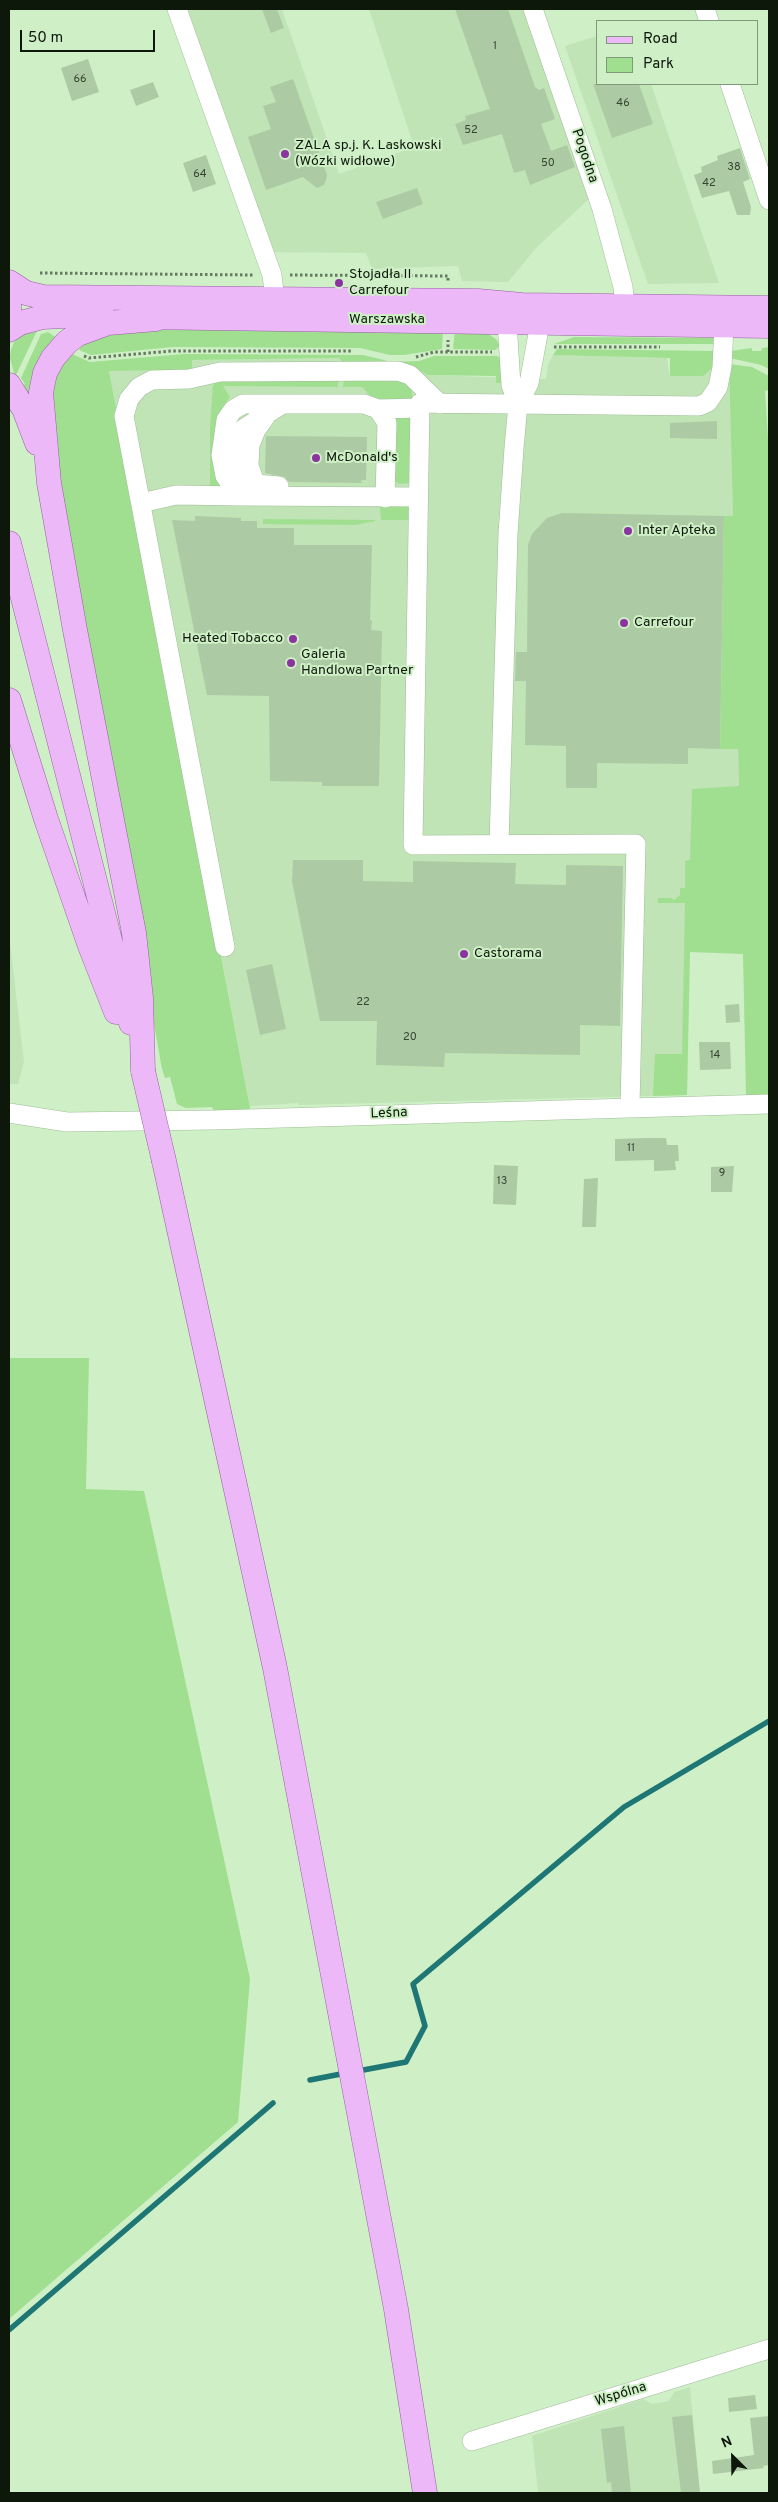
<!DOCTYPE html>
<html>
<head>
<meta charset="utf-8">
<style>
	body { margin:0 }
	#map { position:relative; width:778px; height:2502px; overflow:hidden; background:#cfefc7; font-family:Overpass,sans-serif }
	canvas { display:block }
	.frame { position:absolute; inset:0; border:10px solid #0d180a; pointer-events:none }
	.legend { position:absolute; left:596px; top:20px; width:162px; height:65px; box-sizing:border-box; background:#cfefc7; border:1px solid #81997b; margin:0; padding:6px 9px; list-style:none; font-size:15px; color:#0d180a }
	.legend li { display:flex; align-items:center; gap:10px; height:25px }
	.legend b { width:25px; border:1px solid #81997b }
	.north { position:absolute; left:708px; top:2432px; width:50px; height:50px; -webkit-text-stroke:4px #cfefc7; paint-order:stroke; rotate:337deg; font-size:14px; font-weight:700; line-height:20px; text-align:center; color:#0d180a }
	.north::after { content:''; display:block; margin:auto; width:18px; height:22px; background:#0d180a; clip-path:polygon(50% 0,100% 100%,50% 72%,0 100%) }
	.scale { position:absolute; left:20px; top:30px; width:135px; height:22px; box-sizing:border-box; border:2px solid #0d180a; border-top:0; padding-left:6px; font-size:15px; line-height:18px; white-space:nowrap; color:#0d180a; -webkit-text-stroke:4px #cfefc7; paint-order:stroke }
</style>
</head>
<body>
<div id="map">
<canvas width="778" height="2502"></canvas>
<div class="frame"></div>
<ul class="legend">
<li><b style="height:6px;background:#ecb8f8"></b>Road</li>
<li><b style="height:14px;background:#a0df90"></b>Park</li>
</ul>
<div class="north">N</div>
<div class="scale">50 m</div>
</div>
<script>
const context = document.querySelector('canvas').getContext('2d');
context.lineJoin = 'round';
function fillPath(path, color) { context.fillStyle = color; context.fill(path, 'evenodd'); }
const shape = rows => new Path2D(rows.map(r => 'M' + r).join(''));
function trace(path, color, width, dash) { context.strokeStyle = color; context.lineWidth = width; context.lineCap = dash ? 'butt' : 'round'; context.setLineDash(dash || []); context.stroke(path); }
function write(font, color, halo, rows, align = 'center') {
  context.font = font + ' Overpass,sans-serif'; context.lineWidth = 4; context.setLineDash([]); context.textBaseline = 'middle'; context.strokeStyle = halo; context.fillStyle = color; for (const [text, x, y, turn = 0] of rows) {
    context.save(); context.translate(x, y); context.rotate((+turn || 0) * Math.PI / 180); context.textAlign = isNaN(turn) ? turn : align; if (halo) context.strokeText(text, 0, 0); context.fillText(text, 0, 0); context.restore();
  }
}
fillPath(shape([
	[183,9,282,9,339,174,414,147,369,9,529,9,590,198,536,248,508,282,462,281,458,266,372,269,366,253,269,252],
	[597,36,597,84,651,84,719,283,648,284,565,46],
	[553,355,667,358,670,376,714,364,729,364,733,516,724,516,720,749,738,748,739,786,692,790,687,1095,299,1105,298,1103,250,1106,109,371,192,370,192,360,339,358,344,364,412,365,427,375,546,379,548,365],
	[9,934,24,1062,18,1084,9,1084],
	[690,2387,700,2493,538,2493,532,2436,643,2399,652,2404,669,2401,674,2392]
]), '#c0e4b6');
fillPath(shape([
	[33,328,38,329,36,333,15,377,10,358,11,350,14,342],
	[110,328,443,331,442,349,404,355,390,355,360,348,173,347,91,355,79,350,81,347,77,343],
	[455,331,485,332,496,339,500,346,495,350,453,349],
	[48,332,58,339,31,397,21,387,25,384,21,378,41,334],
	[574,337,714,338,717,344,554,344],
	[769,347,769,369,761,365,730,358,730,351,752,348,752,351,761,351,762,348],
	[557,349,717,351,711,369,703,376,670,376,670,358,553,355],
	[72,354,90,362,184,354,363,355,392,362,419,361,434,356,497,356,502,359,503,383,496,383,496,376,427,375,412,365,344,364,339,358,192,360,192,370,109,371,251,1113,214,1112,212,1107,186,1108,177,1104,170,1077,165,1078,162,1069,82,620,48,405,51,384,62,360,66,362],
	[729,364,752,367,769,376,769,390,765,391,769,455,769,1095,746,1095,743,954,690,952,687,1095,653,1096,655,1054,682,1054,685,903,658,903,658,898,671,898,674,900,680,895,680,888,685,888,685,861,690,860,692,789,739,786,738,749,720,749,724,516,733,516],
	[338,380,338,387,223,386,230,397,220,411,215,433,214,471,221,486,220,488,210,487,210,427,213,385,216,381],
	[344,380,405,381,412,391,412,402,376,402,362,387,343,387],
	[411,415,410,483,399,484,394,480,393,416],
	[380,506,409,506,410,520,381,520],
	[263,519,375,520,375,521,355,525,263,524],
	[9,1358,89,1358,86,1489,144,1491,250,1979,238,2122,9,2319]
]), '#a0df90');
trace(shape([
	[358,2071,406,2062,425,2026,413,1984,624,1807,769,1721],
	[310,2080,346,2073],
	[9,2330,273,2103]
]), '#1e7675', 5.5);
fillPath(shape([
	[262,9,277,9,284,28,271,33],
	[455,9,508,9,535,87,539,90,544,88,555,119,541,124,551,151,567,145,575,167,530,185,525,170,514,173,502,134,463,145,455,124,466,120,465,116,490,109],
	[88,59,99,92,72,101,61,68],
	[293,79,327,175,326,180,324,185,317,188,303,177,266,190,248,137,271,129,263,106,276,102,270,87],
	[153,82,159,97,136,106,130,90],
	[593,84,639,84,653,124,612,138],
	[740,148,750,179,743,182,751,207,750,215,737,215,729,191,702,198,694,175,702,172,701,167,718,160,717,156],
	[206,155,216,184,193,192,183,163],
	[417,188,423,204,383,219,376,202],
	[717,421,717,439,670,438,670,423],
	[266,436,367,437,366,480,361,480,362,483,289,482,285,477,265,473],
	[562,513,724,516,720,749,688,748,688,764,597,763,597,788,566,788,566,746,525,745,526,681,515,681,516,652,527,652,528,545,532,534,547,518],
	[195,516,241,518,241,521,257,521,257,528,294,528,294,545,372,545,370,620,372,621,371,630,382,631,379,786,322,786,322,782,270,781,269,696,207,695,172,520,195,521],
	[293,860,363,860,363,881,413,882,413,861,516,863,515,884,566,885,566,865,623,866,620,1026,580,1025,580,1055,445,1053,444,1067,376,1065,377,1021,320,1021,292,881],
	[272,964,286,1029,260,1035,246,970],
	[739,1004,740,1022,726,1023,725,1005],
	[699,1042,730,1042,731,1069,700,1070],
	[646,1138,666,1138,667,1145,678,1145,679,1161,675,1161,676,1170,654,1171,654,1160,615,1161,615,1139],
	[494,1165,518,1166,516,1205,493,1204],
	[734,1166,732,1192,711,1192,711,1167],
	[598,1178,596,1227,582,1227,584,1179],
	[755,2395,757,2409,729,2412,728,2398],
	[692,2415,700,2493,681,2493,672,2417],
	[769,2416,769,2465,763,2466,764,2468,713,2474,712,2461,754,2455,750,2418],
	[624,2426,631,2493,612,2493,611,2482,607,2483,601,2429]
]), '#accba4');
const minor = shape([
	[177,9,272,275,275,300],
	[533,9,602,209,623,287,625,306],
	[705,9,709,21],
	[730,84,769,200],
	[378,409,387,423,385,498],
	[254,480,249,466,250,445,256,430,266,416],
	[279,486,256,484,247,480,237,465,235,447,237,437,243,429,281,405],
	[418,497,239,496,225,476,221,455,226,420,233,410,243,404,364,404,378,409,420,408],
	[141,503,176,495,239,496],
	[499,844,508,534,514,448,518,404,529,383,540,323,522,305,507,322,511,385,518,404],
	[225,947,124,416,129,399,139,387,152,380,189,379,220,372,398,371,410,375,440,404],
	[630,1106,636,844,413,845,420,403,699,406,708,402,718,387,722,367,724,326],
	[9,1113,67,1122,213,1120,769,1104],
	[472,2441,769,2349]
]);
const major = shape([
	[9,282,26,293,43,297,478,301,522,305,769,308],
	[9,293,9,318],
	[140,317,769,326],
	[9,330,20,323,43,317,102,314],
	[9,385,24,409,37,443],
	[9,543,131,1023],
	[9,700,46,819,90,946,116,1012],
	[143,1071,141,998,134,933,75,630,49,483,41,392,45,373,53,358,67,342,78,334,108,323,156,319],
	[164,1161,275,1668,396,2309,425,2493]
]);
trace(minor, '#9fbd97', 20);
trace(major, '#9661a2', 25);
trace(shape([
	[40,273,254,275],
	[290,275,448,276,448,281],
	[554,347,660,347],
	[448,352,448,340],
	[84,356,89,358,172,351,351,351],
	[416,357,434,352,492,352]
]), '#657a60', 3, [2.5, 2.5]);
trace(minor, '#fff', 19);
trace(major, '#ecb8f8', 24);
const majorBridge = shape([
	[143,1071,164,1161]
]);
trace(majorBridge, '#9661a2', 25, []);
trace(majorBridge, '#ecb8f8', 24);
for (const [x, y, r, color] of [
	[285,154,5,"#8b339f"],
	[339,283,5,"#8b339f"],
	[316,458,5,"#8b339f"],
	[628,531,5,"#8b339f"],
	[624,623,5,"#8b339f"],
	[293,639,5,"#8b339f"],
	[291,663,5,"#8b339f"],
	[464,954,5,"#8b339f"]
]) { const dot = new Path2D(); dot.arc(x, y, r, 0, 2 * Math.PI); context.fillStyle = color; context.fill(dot); trace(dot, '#cfefc7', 2); }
write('11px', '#354530', null, [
	["1",495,47],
	["66",80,80],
	["46",623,104],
	["52",471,131],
	["50",548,164],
	["38",734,168],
	["64",200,175],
	["42",709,184],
	["22",363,1003],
	["20",410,1038],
	["14",715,1056],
	["11",631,1149],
	["9",722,1174],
	["13",502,1182]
]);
write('14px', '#0d180a', '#cfefc7', [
	["ZALA sp.j. K. Laskowski",295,146],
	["(Wózki widłowe)",295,162],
	["Stojadła II",349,275],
	["Carrefour",349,291],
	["McDonald's",326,458],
	["Inter Apteka",638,531],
	["Carrefour",634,623],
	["Heated Tobacco",283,639,"right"],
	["Galeria",301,655],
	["Handlowa Partner",301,671],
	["Castorama",474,954]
], 'left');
write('14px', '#0d180a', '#cfefc7', [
	["Pogodna",584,156,71],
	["Warszawska",387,320],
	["Leśna",389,1114,-2],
	["Wspólna",621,2395,-17]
]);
</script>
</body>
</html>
